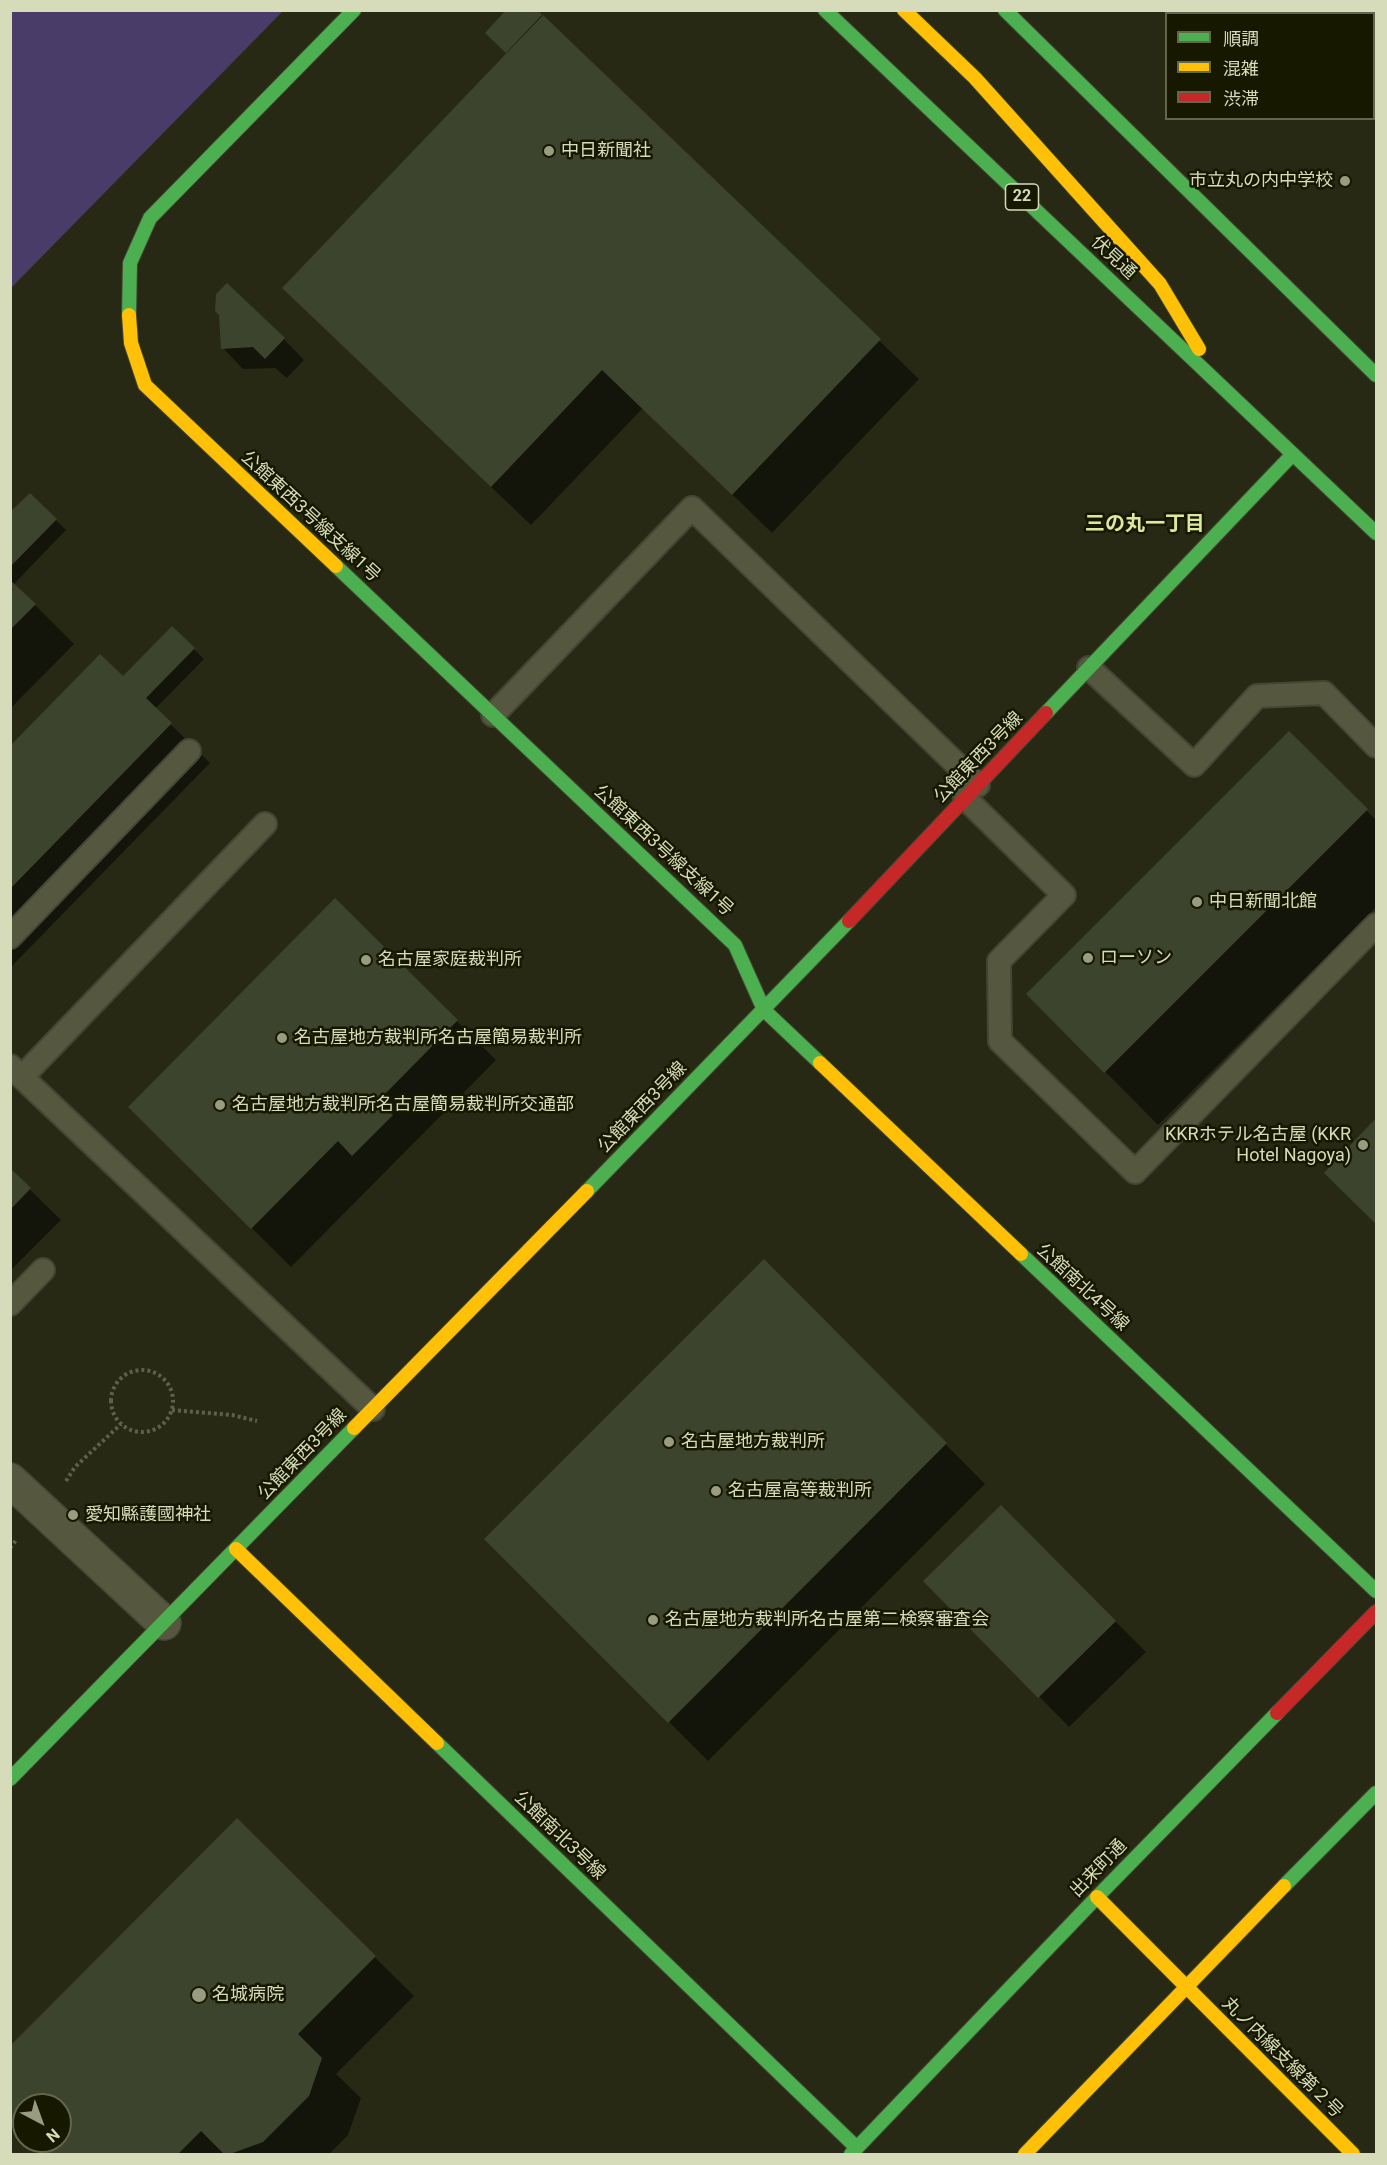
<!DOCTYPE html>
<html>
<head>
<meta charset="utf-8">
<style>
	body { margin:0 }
	#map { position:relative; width:1387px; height:2165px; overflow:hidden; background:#272914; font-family:Roboto,"Noto Sans JP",sans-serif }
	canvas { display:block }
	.frame { position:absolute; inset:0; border:12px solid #d6dcb9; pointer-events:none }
	.legend { position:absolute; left:1165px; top:12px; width:210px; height:108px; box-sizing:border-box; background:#161800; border:2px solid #63664a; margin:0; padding:8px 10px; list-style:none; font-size:18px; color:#d6dcb9 }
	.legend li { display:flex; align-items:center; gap:12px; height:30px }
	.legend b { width:30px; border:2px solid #63664a }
	.north { position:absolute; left:12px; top:2093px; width:60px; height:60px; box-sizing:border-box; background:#161800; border:2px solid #63664a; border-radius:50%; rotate:139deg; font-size:16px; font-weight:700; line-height:24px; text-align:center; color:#d6dcb9 }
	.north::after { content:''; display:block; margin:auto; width:21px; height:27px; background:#999d7f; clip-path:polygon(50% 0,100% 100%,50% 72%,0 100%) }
</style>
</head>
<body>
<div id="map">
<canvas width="1387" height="2165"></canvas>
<div class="frame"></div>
<ul class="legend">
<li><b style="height:8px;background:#4caf50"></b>順調</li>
<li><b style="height:8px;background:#ffc107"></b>混雑</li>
<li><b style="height:8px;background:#c62828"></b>渋滞</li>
</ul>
<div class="north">N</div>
</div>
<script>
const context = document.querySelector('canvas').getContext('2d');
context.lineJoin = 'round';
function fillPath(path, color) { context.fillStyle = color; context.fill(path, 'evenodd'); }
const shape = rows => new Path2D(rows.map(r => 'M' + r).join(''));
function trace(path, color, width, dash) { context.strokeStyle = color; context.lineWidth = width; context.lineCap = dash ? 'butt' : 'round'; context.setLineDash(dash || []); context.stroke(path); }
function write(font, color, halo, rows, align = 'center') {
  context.font = font + ' Roboto,"Noto Sans JP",sans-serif'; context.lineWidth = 5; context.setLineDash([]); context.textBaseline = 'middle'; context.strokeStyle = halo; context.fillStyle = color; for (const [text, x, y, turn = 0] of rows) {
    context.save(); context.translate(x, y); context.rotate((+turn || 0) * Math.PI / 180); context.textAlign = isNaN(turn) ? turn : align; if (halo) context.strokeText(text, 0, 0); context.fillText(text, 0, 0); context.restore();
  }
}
fillPath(shape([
	[11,10,283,11,11,288,10,11]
]), '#493c69');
fillPath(shape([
	[536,10,919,379,772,533,643,408,531,525,324,327,509,54,487,33],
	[221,315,284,339,304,360,287,378,275,368,243,369,223,348],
	[30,495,66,530,14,584,74,644,10,709,10,515],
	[172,628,204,659,155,709,210,763,10,968,10,748,132,686],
	[1289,733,1376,820,1376,907,1158,1125,1028,994],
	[335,900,496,1060,291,1267,130,1107],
	[1376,1120,1376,1223,1326,1173],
	[10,1170,61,1220,10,1271],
	[764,1261,985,1484,708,1761,486,1539],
	[1001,1507,1146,1652,1069,1727,926,1581],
	[237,1820,414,1996,336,2074,361,2098,348,2135,329,2154,48,2154,34,2141,60,2141,60,2105,24,2105,24,2131,10,2048]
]), '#0007');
fillPath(shape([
	[506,10,538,10,542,15,506,53,485,33],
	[543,15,881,339,732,495,602,370,491,487,282,288],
	[227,283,285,338,265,359,253,347,221,349,219,315,215,311,216,294],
	[30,493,57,519,10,567,10,512],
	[10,580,36,604,10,630],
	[172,626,195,648,146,698,172,723,10,889,10,746,100,654,123,676],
	[1289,731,1368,809,1104,1073,1026,994],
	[335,898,458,1020,378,1101,393,1115,352,1156,338,1141,251,1229,128,1107],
	[1376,1118,1376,1224,1324,1173],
	[10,1168,31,1188,10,1210],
	[764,1259,947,1443,668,1723,484,1539],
	[1001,1505,1116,1621,1038,1698,923,1581],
	[237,1818,376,1956,298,2034,322,2058,309,2096,263,2142,230,2154,224,2154,201,2131,178,2154,46,2154,32,2141,60,2141,60,2105,24,2105,24,2133,10,2119,10,2046]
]), '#3d442e');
const lane = shape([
	[1089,668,1194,765,1257,696,1324,693,1376,746],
	[493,715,692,508,978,785],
	[965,798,1064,895,999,961,1000,1041,1135,1172,1376,925],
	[10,937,189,751],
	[10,1066,373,1409],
	[22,1077,265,824],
	[10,1304,43,1270]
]);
const street = shape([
	[10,1480,164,1623]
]);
const fast = shape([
	[825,10,1376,533],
	[1005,10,1376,375],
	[129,315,130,263,150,218,354,10],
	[336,566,735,945,764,1010,820,1063],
	[1046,713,1293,454],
	[587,1191,849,921],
	[1021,1254,1376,1591],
	[437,1743,857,2148],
	[10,1779,354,1428],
	[1284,1886,1376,1793],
	[851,2154,1097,1897,1277,1713]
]);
const slow = shape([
	[904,10,975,78,1160,284,1199,349],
	[129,315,131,343,145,385,336,566],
	[820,1063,1021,1254],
	[354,1428,587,1191],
	[236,1549,437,1743],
	[1097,1897,1353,2154],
	[1025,2154,1284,1886]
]);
const jam = shape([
	[849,921,1046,713],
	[1277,1713,1376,1612]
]);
trace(lane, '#434634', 26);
trace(street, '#434634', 36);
trace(fast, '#434634', 16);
trace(slow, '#434634', 16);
trace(jam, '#434634', 16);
trace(shape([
	'111 1401a31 31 0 1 1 62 0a31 31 0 1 1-62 0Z',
	[172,1410,232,1415,257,1421],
	[66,1481,75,1467,121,1424],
	[10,1548,17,1539]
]), '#5e604d', 4, [3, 3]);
trace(lane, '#55583f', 22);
trace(street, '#55583f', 33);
trace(fast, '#4caf50', 14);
trace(slow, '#ffc107', 14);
trace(jam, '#c62828', 14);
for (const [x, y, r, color] of [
	[549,151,6,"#999d7f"],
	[1345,181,6,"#999d7f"],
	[1197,902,6,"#999d7f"],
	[1088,958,6,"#999d7f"],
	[366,960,6,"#999d7f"],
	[282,1038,6,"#999d7f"],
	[220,1105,6,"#999d7f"],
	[1363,1145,6,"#999d7f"],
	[669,1442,6,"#999d7f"],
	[716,1491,6,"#999d7f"],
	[73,1515,6,"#999d7f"],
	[653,1620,6,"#999d7f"],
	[199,1995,8,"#999d7f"]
]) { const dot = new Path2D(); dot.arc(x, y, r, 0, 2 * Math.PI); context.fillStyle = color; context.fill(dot); trace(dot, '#161800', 2); }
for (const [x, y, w] of [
	[1022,197,33]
]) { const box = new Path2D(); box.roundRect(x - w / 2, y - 13, w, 26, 4.5); context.fillStyle = '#161800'; context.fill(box); trace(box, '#d6dcb9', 1.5); }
write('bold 16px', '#d6dcb9', null, [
	["22",1022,197]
]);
write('18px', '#d6dcb9', '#161800', [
	["中日新聞社",561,151],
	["市立丸の内中学校",1333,181,"right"],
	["中日新聞北館",1209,902],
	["ローソン",1100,958],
	["名古屋家庭裁判所",378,960],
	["名古屋地方裁判所名古屋簡易裁判所",294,1038],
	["名古屋地方裁判所名古屋簡易裁判所交通部",232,1105],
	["KKRホテル名古屋 (KKR",1351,1135,"right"],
	["Hotel Nagoya)",1351,1156,"right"],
	["名古屋地方裁判所",681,1442],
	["名古屋高等裁判所",728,1491],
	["愛知縣護國神社",85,1515],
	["名古屋地方裁判所名古屋第二検察審査会",665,1620],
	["名城病院",212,1995]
], 'left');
write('18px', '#d6dcb9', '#161800', [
	["伏見通",1113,258,43],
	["公館東西3号線支線1号",310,517,43],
	["公館東西3号線",979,758,-46],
	["公館東西3号線支線1号",663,851,43],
	["公館東西3号線",643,1108,-46],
	["公館南北4号線",1082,1288,43],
	["公館東西3号線",303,1455,-46],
	["公館南北3号線",559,1836,44],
	["出来町通",1099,1869,-46],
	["丸ノ内線支線第２号",1282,2058,45]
]);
write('bold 20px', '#dde89f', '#161800', [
	["三の丸一丁目",1145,525]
]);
</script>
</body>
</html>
